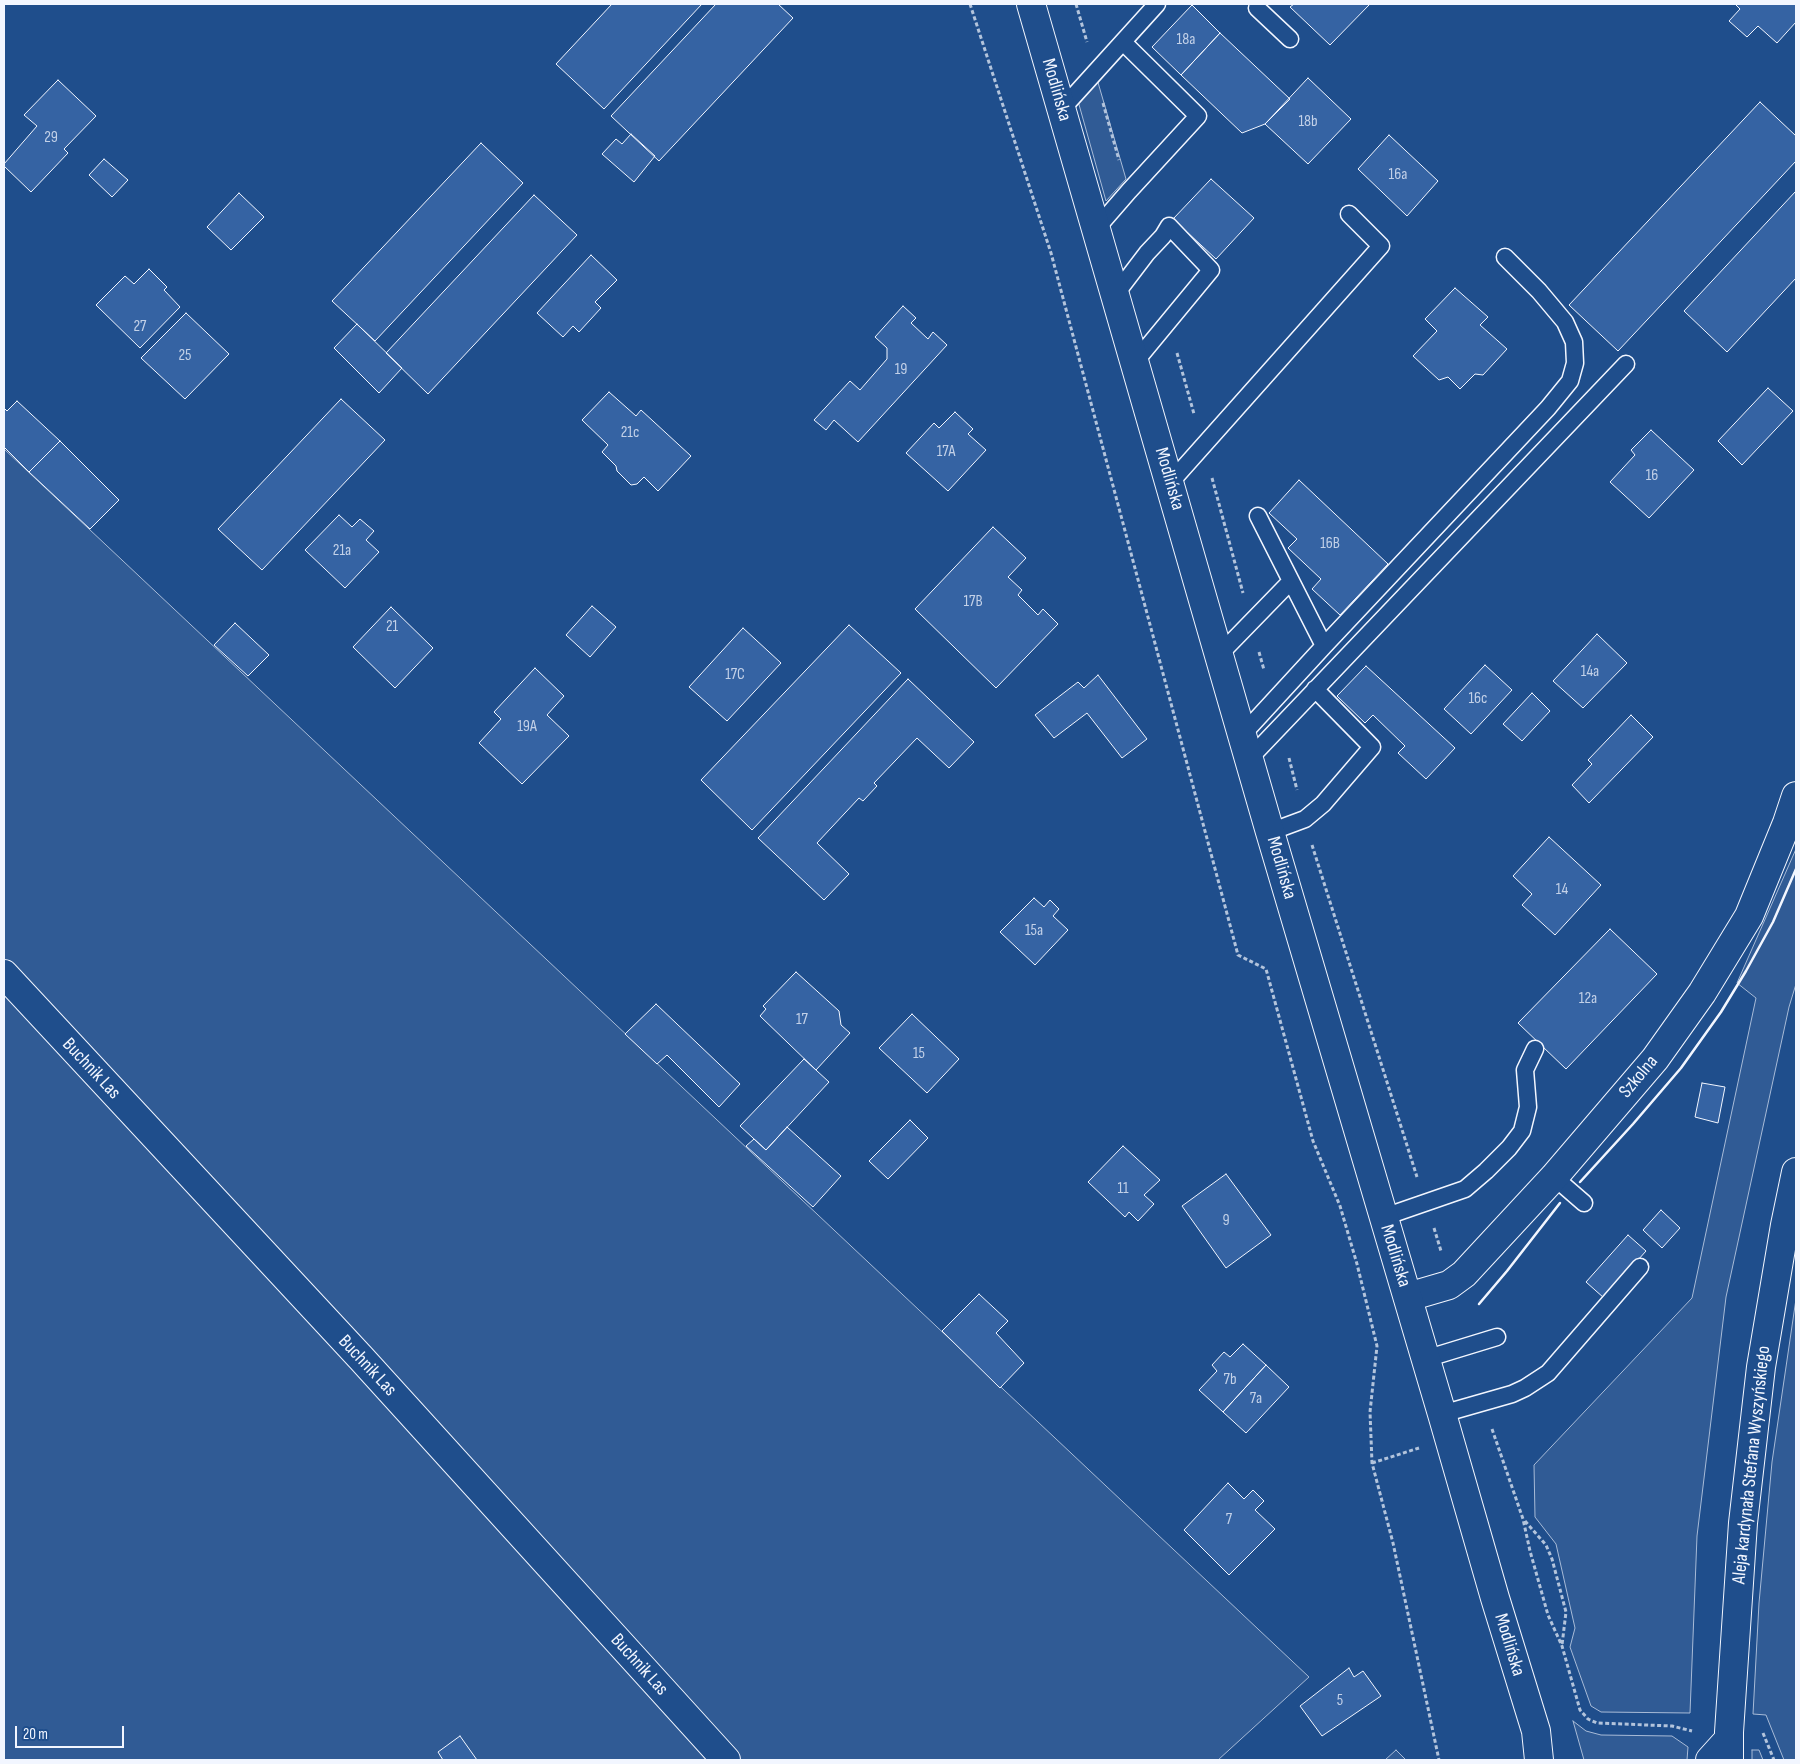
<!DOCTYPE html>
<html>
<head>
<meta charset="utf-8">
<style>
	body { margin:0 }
	#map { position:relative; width:1800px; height:1764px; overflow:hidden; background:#1f4e8c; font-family:"Sofia Sans Condensed",sans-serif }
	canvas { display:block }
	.frame { position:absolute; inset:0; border:5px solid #f2f6ff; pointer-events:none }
	.scale { position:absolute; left:15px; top:1726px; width:109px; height:22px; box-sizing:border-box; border:2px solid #f2f6ff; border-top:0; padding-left:6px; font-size:15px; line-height:18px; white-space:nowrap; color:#f2f6ff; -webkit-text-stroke:4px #1f4e8c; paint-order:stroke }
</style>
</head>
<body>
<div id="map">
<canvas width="1800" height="1764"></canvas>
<div class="frame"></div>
<div class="scale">20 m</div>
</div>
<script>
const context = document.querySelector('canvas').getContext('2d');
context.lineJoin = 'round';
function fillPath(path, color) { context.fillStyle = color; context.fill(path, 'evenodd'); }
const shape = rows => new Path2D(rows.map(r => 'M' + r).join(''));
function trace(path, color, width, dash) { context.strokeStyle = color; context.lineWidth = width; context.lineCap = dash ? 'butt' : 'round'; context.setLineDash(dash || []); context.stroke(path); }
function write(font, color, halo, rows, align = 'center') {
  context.font = font + ' "Sofia Sans Condensed",sans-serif'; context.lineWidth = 4; context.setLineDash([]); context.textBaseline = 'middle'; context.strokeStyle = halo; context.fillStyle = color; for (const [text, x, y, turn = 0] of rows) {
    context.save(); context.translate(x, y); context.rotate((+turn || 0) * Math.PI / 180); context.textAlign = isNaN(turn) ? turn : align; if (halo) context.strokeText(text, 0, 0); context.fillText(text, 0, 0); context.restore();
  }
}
const built = shape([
	[1097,79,1126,179,1106,201,1078,101,1097,79],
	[4,449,1309,1677,1218,1760,4,1760,4,449],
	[1796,849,1796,984,1789,1007,1726,1297,1697,1536,1690,1713,1601,1712,1591,1706,1570,1647,1575,1628,1556,1544,1535,1517,1534,1465,1692,1298,1756,998,1737,983,1796,849],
	[1796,1299,1796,1760,1784,1760,1766,1715,1753,1714,1759,1603,1772,1462,1796,1299],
	[1573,1721,1586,1731,1601,1735,1672,1736,1688,1747,1687,1760,1584,1760,1573,1721],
	[1396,1750,1406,1760,1385,1760,1396,1750],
	[1752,1750,1759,1750,1763,1760,1752,1760,1752,1750]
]);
fillPath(built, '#305b95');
trace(built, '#a8bbd7', 1);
const building = shape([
	[612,4,702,4,604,109,556,64,612,4],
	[716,4,778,4,793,18,659,161,611,116,716,4],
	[1294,4,1370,4,1330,45,1290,7,1294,4],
	[1735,4,1796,4,1796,22,1777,43,1758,26,1747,37,1729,21,1740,9,1735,4],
	[1192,5,1220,33,1181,75,1152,47,1192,5],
	[1220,33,1290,99,1265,124,1242,133,1181,75,1220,33],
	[1308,78,1351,119,1308,164,1265,124,1308,78],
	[58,80,96,116,64,149,68,153,31,192,4,166,4,164,37,126,24,115,58,80],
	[1760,102,1796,136,1796,161,1618,351,1569,305,1760,102],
	[631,134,655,156,634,182,602,154,616,139,622,144,631,134],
	[1389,135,1438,181,1407,216,1358,169,1389,135],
	[481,143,523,183,375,341,332,301,481,143],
	[104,159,128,180,112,197,89,175,104,159],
	[1211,179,1254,218,1216,259,1173,219,1211,179],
	[1796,191,1796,278,1727,352,1684,311,1796,191],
	[239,193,264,217,231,250,207,227,239,193],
	[534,195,577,235,428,394,386,353,534,195],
	[591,255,617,280,595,302,601,308,579,332,573,326,563,337,537,313,591,255],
	[149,269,167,287,164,290,180,307,140,348,96,305,125,276,134,284,149,269],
	[1455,288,1488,317,1480,325,1507,349,1483,375,1475,374,1460,389,1448,377,1439,380,1413,356,1437,331,1425,319,1455,288],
	[903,306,916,318,911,323,928,339,933,332,947,345,858,442,834,420,826,430,814,420,850,381,860,390,887,359,887,348,875,337,903,306],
	[186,313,229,354,185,399,141,358,186,313],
	[357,324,402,368,379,393,334,348,357,324],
	[1768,388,1793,411,1742,465,1718,441,1768,388],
	[609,392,636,416,641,410,691,456,658,491,644,477,637,484,631,485,617,471,616,466,602,452,608,445,582,420,609,392],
	[341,399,385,440,262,570,218,529,341,399],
	[17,401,60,441,29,472,4,447,4,408,7,411,17,401],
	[955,412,973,429,968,434,986,450,948,491,906,453,934,423,939,428,955,412],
	[1651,430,1694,470,1649,518,1610,482,1635,455,1631,450,1651,430],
	[60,441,119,500,90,529,29,472,60,441],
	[1299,480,1388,564,1340,615,1312,589,1321,579,1288,548,1297,539,1269,513,1299,480],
	[339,515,352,527,360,519,374,531,366,540,379,552,345,588,305,550,339,515],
	[993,527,1026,558,1008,577,1022,590,1018,595,1038,615,1043,609,1058,624,996,688,915,609,993,527],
	[592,606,616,627,590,657,566,635,592,606],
	[391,607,433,648,395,688,353,647,391,607],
	[235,623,269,655,248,676,214,645,235,623],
	[849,625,901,673,752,830,701,780,849,625],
	[743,628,781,663,727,721,689,687,743,628],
	[1597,634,1627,663,1583,708,1553,681,1597,634],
	[1485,665,1512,690,1471,734,1444,709,1485,665],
	[1366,666,1455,748,1426,779,1398,753,1405,746,1373,715,1365,723,1337,696,1366,666],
	[535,668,564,696,547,715,569,736,522,784,479,743,501,719,494,712,535,668],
	[1098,675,1147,739,1122,758,1087,713,1054,738,1035,715,1078,682,1084,688,1098,675],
	[908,679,974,742,949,768,917,738,874,783,877,786,863,801,859,798,817,843,849,874,824,900,758,838,908,679],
	[1532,693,1550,711,1522,741,1503,724,1532,693],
	[1631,715,1653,737,1589,803,1572,785,1592,764,1588,760,1631,715],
	[1549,837,1601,885,1555,935,1522,905,1532,894,1513,876,1549,837],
	[1034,898,1044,907,1050,900,1059,909,1053,916,1068,930,1035,965,1000,932,1034,898],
	[1610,929,1657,974,1566,1069,1518,1023,1610,929],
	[796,972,839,1011,841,1025,850,1033,816,1070,760,1016,766,1009,763,1006,796,972],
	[656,1004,740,1084,719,1107,667,1055,657,1064,625,1034,656,1004],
	[912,1014,959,1059,927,1093,879,1048,912,1014],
	[804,1059,829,1082,766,1150,740,1126,804,1059],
	[1702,1083,1725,1087,1718,1123,1695,1117,1702,1083],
	[910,1120,928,1138,888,1179,869,1161,910,1120],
	[787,1127,841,1176,813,1207,746,1146,754,1139,766,1150,787,1127],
	[1123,1146,1160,1180,1144,1195,1154,1204,1138,1221,1129,1212,1125,1217,1088,1182,1123,1146],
	[1226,1174,1271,1235,1226,1268,1182,1206,1226,1174],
	[1661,1210,1680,1228,1662,1248,1643,1230,1661,1210],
	[1628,1235,1646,1251,1604,1298,1586,1282,1628,1235],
	[979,1294,1008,1321,996,1333,1024,1363,1000,1388,942,1331,979,1294],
	[1243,1344,1266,1365,1223,1412,1199,1390,1217,1371,1212,1365,1224,1352,1230,1357,1243,1344],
	[1266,1365,1289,1387,1246,1433,1223,1412,1266,1365],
	[1228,1483,1244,1499,1253,1490,1264,1501,1255,1510,1275,1529,1229,1575,1184,1530,1228,1483],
	[1349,1668,1354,1677,1363,1671,1381,1696,1322,1736,1300,1706,1349,1668],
	[460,1736,477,1760,443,1760,438,1752,460,1736]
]);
fillPath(building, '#3563a3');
trace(building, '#f2f6ff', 1);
const lane = shape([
	[1257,8,1290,39],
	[1061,110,1157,4],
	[1096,229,1129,191,1198,116,1123,42],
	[1115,295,1147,253,1163,236,1169,226,1211,270,1135,362],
	[1170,483,1381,246,1349,214],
	[1258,516,1324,646],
	[1219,655,1291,581],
	[1243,734,1324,646,1548,408,1570,381,1575,363,1574,342,1565,322,1539,291,1505,257],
	[1250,758,1626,364],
	[1270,832,1305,819,1323,804,1372,747,1315,689],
	[1554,1177,1584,1203],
	[1384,1217,1465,1189,1486,1171,1509,1148,1522,1131,1528,1107,1525,1070,1535,1049],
	[1425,1359,1497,1337],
	[1442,1414,1512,1394,1525,1388,1548,1373,1640,1267]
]);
const street = shape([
	[4,974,361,1358,726,1760],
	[1408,1297,1449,1285,1464,1274,1554,1177,1655,1059,1702,993,1749,916,1787,823,1796,796]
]);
const secondary = shape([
	[1031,4,1270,832,1442,1414,1495,1598,1536,1731,1539,1760],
	[1710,1760,1729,1739]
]);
const primary = shape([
	[1729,1760,1729,1732,1743,1523,1761,1367,1785,1225,1796,1172]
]);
trace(lane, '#f2f6ff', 19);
trace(street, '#f2f6ff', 30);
trace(secondary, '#f2f6ff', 30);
trace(primary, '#f2f6ff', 30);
trace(shape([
	[970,4,1051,253,1238,955,1266,969,1313,1141,1340,1206,1357,1264,1377,1346,1370,1412,1372,1463,1393,1543,1439,1760],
	[1076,4,1087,42],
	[1103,103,1119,160],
	[1177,353,1194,414],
	[1212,478,1243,593],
	[1259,652,1264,670],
	[1289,758,1297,790],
	[1312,845,1417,1177],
	[1434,1228,1441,1251],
	[1492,1429,1523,1519,1530,1551,1548,1615,1562,1646,1580,1710,1588,1719,1597,1723,1672,1726,1692,1731],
	[1372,1463,1419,1448],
	[1525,1521,1546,1545,1552,1559,1566,1612,1562,1645],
	[1763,1733,1774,1760]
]), '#b3c4dc', 3, [4, 2.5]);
trace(lane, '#1f4e8c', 16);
trace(street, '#1f4e8c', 28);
trace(secondary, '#1f4e8c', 28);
trace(primary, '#1f4e8c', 28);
trace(shape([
	[1580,1182,1633,1124,1681,1068,1721,1012,1746,971,1773,922,1796,869],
	[1479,1304,1507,1271,1560,1203]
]), '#f2f6ff', 2.5);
write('16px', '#c3d1e8', null, [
	["18a",1186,40],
	["18b",1308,122],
	["29",51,138],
	["16a",1398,175],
	["27",140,327],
	["25",185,356],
	["19",901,370],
	["21c",630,433],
	["17A",946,452],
	["16",1652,476],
	["16B",1330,544],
	["21a",342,551],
	["17B",973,602],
	["21",392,627],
	["14a",1590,672],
	["17C",735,675],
	["16c",1478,699],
	["19A",527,727],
	["14",1562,890],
	["15a",1034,931],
	["12a",1588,999],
	["17",802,1020],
	["15",919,1054],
	["11",1123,1189],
	["9",1226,1221],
	["7b",1230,1380],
	["7a",1256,1399],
	["7",1229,1520],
	["5",1340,1701]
]);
write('19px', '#f2f6ff', '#1f4e8c', [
	["Modlińska",1056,90,74],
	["Modlińska",1169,479,74],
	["Modlińska",1281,868,74],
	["Buchnik Las",91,1069,47],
	["Szkolna",1639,1077,-50],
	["Modlińska",1395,1256,73],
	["Buchnik Las",367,1366,47],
	["Aleja kardynała Stefana Wyszyńskiego",1752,1465,-84],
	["Modlińska",1509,1645,73],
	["Buchnik Las",639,1665,48]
]);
</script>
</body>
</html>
